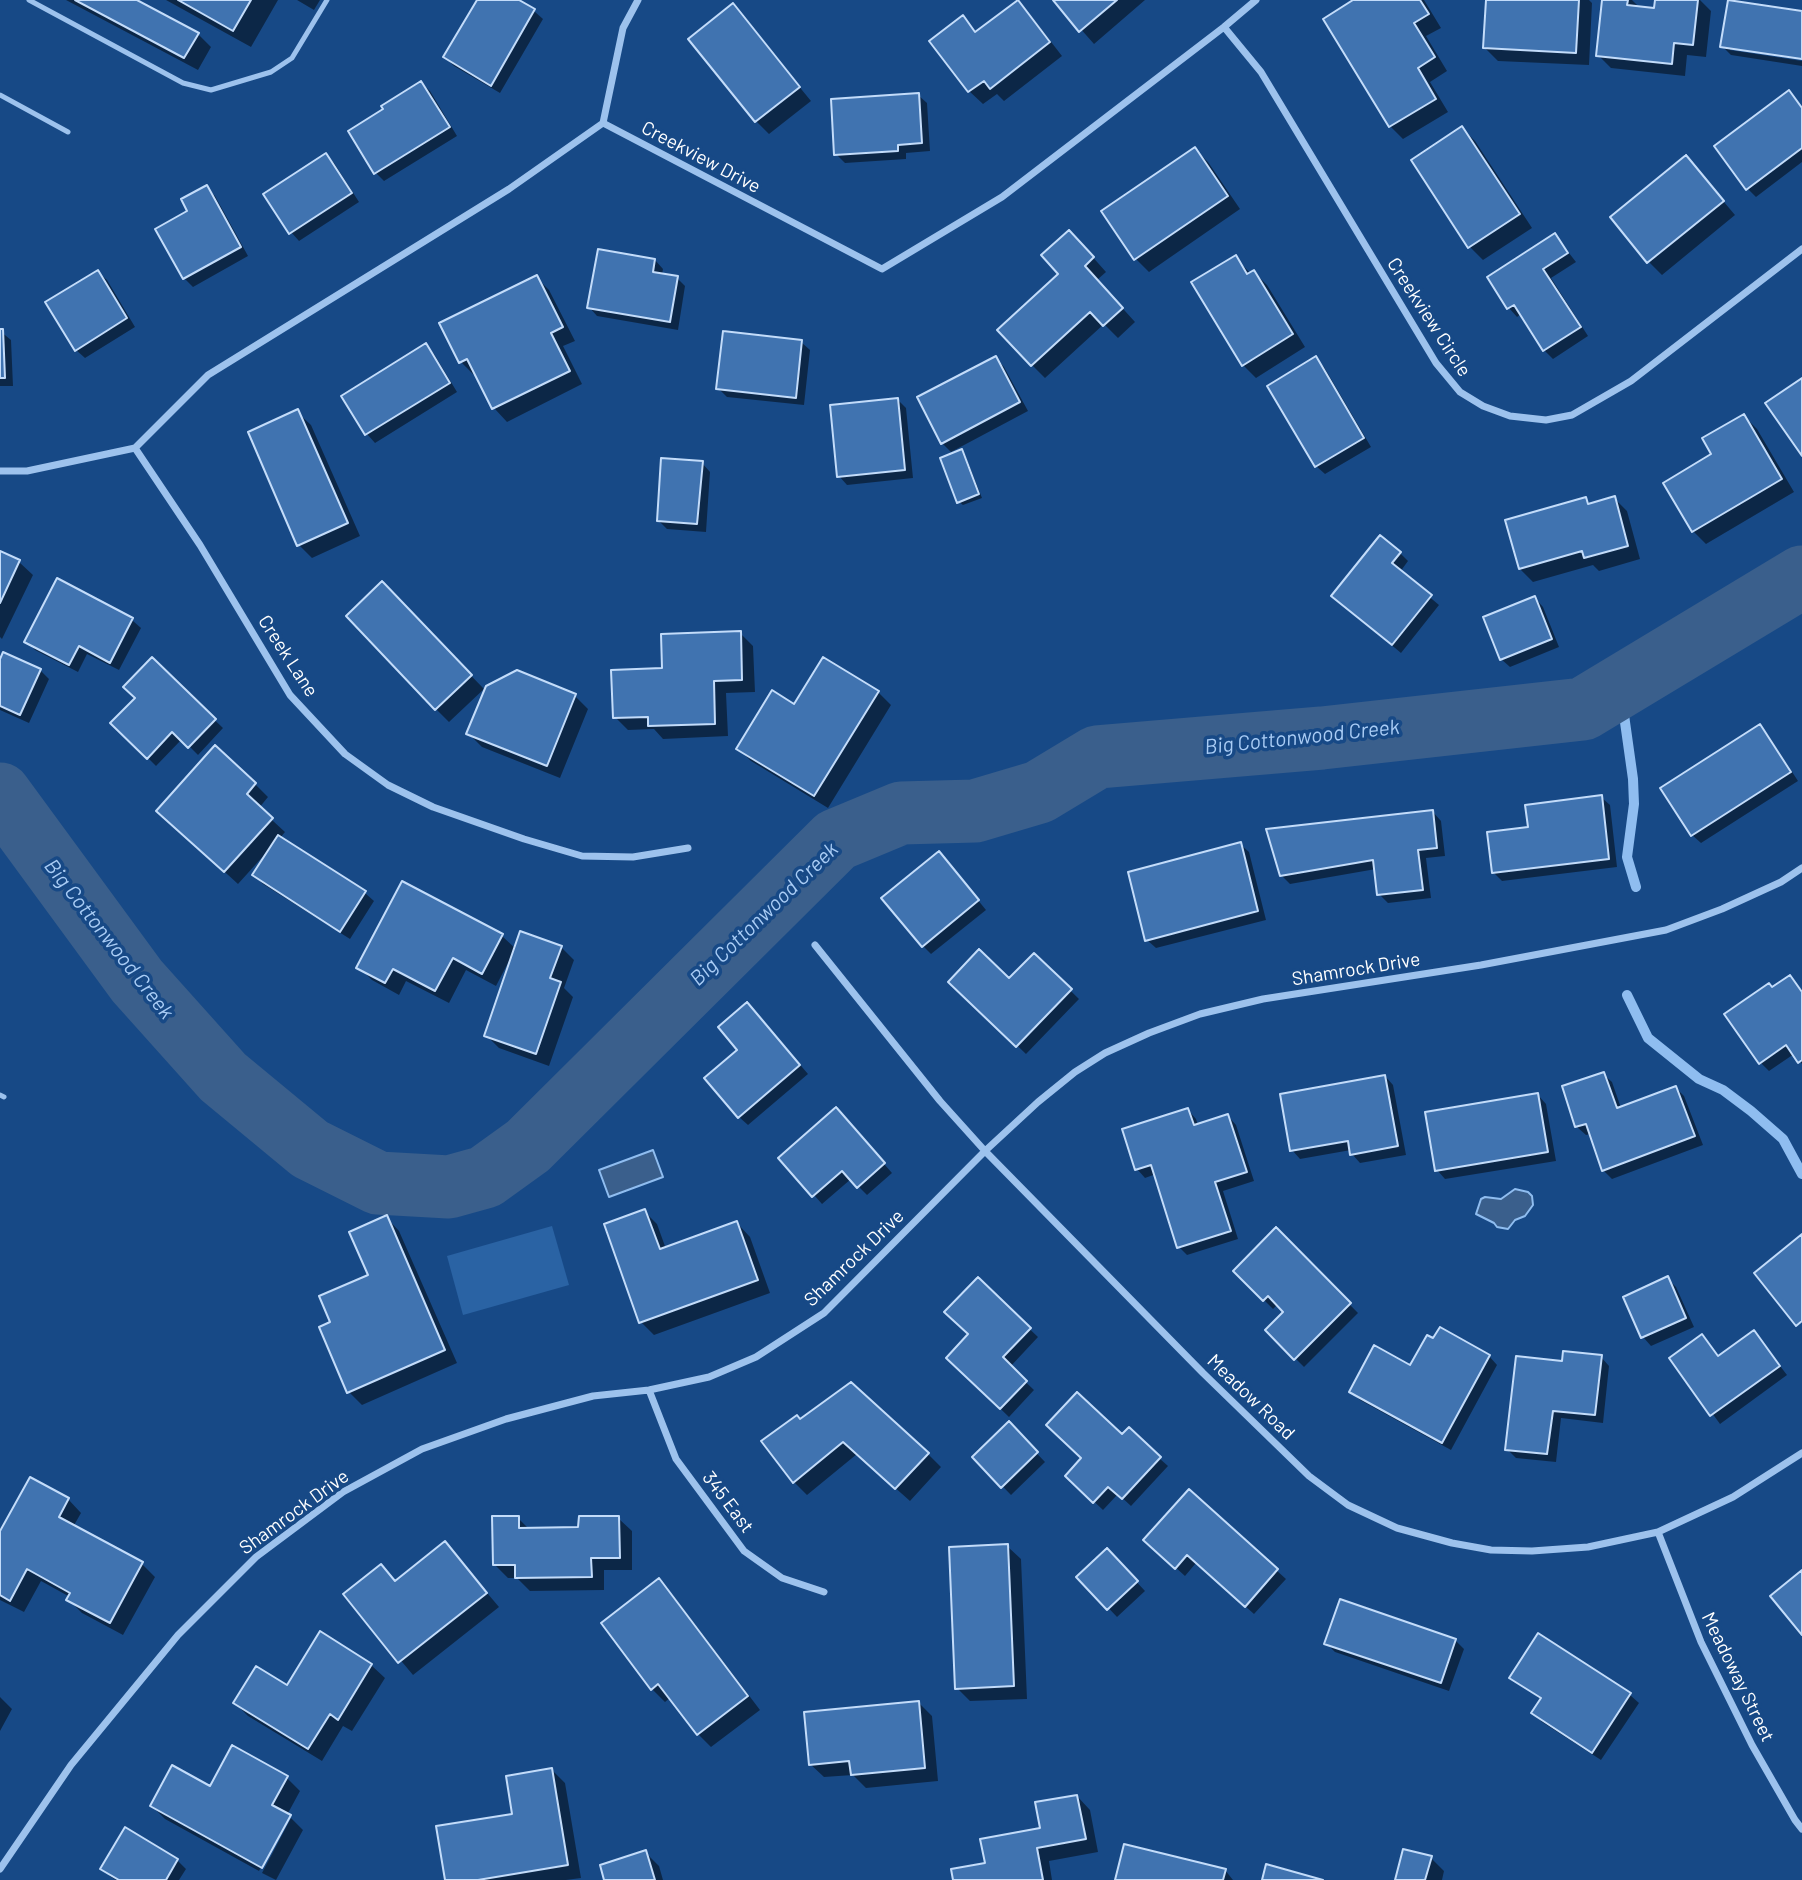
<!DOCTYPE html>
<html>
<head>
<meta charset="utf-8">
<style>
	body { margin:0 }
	canvas { display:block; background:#174986 }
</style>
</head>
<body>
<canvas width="1802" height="1880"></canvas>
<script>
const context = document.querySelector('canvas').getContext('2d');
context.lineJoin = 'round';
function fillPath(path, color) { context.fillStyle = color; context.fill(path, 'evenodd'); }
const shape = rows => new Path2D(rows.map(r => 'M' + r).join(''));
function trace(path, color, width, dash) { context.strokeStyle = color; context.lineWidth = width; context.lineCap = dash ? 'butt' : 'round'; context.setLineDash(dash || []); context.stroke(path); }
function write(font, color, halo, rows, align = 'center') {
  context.font = font + ' Barlow,sans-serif'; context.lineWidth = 7; context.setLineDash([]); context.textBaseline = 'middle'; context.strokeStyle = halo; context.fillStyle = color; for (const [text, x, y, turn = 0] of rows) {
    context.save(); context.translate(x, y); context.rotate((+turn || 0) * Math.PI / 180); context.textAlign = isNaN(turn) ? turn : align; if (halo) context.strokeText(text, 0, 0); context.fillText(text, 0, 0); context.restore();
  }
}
fillPath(shape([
	[552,1226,569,1285,463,1315,447,1256]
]), '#2a63a4');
const water = shape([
	[653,1150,663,1177,609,1197,599,1170,653,1150],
	[1515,1189,1528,1192,1532,1196,1533,1205,1525,1216,1515,1220,1508,1229,1497,1227,1494,1223,1476,1214,1481,1199,1485,1197,1501,1199,1515,1189]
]);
fillPath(water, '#3a5f8c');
trace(water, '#8fbdf0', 2);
fillPath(shape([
	[66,0,133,0,198,34,211,47,198,70],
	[166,0,278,0,251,47],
	[297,0,320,0,314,10],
	[479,0,516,0,534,11,543,19,500,93,454,66,445,57],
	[1055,0,1145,0,1094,44],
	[1356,0,1424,0,1441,28,1426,36,1447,71,1430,82,1448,112,1403,139,1390,126],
	[1488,0,1589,0,1592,3,1589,65,1498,61,1485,48],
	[1604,0,1632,0,1640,8,1655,10,1656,0,1700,0,1711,11,1706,57,1687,55,1685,76,1611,68,1598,55],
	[1018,2,1031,16,1062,56,1004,101,997,94,983,104,969,91,962,18,977,33],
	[733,6,811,101,769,134,756,121],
	[1802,13,1802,57,1730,46,1730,50,1802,61,1802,66,1731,55,1722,46],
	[421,83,430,91,457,136,384,181,376,173],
	[1789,93,1802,107,1802,162,1756,197,1747,188],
	[918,95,927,103,930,151,906,153,906,159,845,163,836,154],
	[1462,128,1475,141,1532,228,1483,260,1470,247,1413,160],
	[1195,149,1208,162,1240,209,1149,272,1136,259],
	[326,155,334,163,359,202,299,241,291,232],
	[1686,157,1735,215,1662,275,1649,262],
	[206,187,215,196,248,256,193,287,184,278,189,212],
	[1555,235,1576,262,1551,278,1588,336,1553,359,1544,350,1521,314,1517,317,1509,308,1489,278],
	[1082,245,1106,272,1097,280,1135,322,1118,338,1104,324,1045,378,1032,365,1060,274],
	[1235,257,1251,274,1254,272,1267,285,1305,347,1256,378,1243,365],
	[655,260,663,269,662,275,677,278,685,286,678,330,597,316,589,307],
	[98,272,107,280,135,327,85,358,76,350],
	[536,277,549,290,575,341,563,346,582,384,507,422,494,408,477,374,474,375,461,362],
	[0,331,11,340,13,386,0,386],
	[801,342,810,350,804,405,727,397,718,388],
	[426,346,434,354,457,392,375,443,367,434],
	[996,358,1004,367,1028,411,951,452,942,443],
	[1316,359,1324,367,1371,447,1325,474,1316,466],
	[898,400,906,408,913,478,847,485,839,476],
	[297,412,311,425,360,536,312,558,299,545],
	[1744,416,1757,429,1794,492,1706,544,1693,531,1714,455],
	[962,451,965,455,982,498,963,505,959,502],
	[702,463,710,472,706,532,667,529,658,520],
	[1614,498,1627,511,1640,559,1599,571,1593,565,1533,582,1520,569,1586,499,1591,505],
	[0,553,19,562,33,575,2,639,0,637],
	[1400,553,1408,561,1400,572,1439,605,1401,653,1333,596],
	[58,581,132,620,141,628,119,670,87,654,78,672,35,650,27,641],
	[382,584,484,689,449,722,436,709],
	[1535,598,1543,607,1559,647,1510,667,1501,659],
	[740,633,753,646,755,692,726,693,728,736,663,739,654,729,628,730,615,717,663,670],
	[152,660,223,728,198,755,182,739,156,766,113,723,137,698],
	[0,663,40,670,49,679,29,723,0,710],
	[878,692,891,705,828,808,751,761,738,748,795,706],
	[575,696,588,709,560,778,482,747,468,733],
	[1760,726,1768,735,1798,781,1701,843,1692,835],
	[255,784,268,797,259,808,285,832,280,838,365,893,374,901,350,939,263,884,254,875,268,854,266,853,238,884,172,824],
	[1601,797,1610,805,1617,867,1502,881,1494,873,1530,828],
	[1433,812,1441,821,1445,856,1426,858,1431,898,1388,903,1379,894,1376,869,1290,884,1282,876],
	[1240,844,1249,852,1266,920,1156,948,1147,940],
	[947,862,986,910,931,954,923,946],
	[403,883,502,936,516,949,561,947,574,960,564,988,573,997,549,1066,499,1048,486,1035,512,960,510,959,496,986,466,970,449,1003,406,981,399,995,372,980,359,967],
	[1034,955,1079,999,1026,1054,951,982,1009,981],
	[1790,977,1802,990,1802,1064,1794,1054,1769,1071,1760,1062,1773,989],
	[756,1013,808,1074,748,1125,739,1117,740,1050],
	[1603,1074,1612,1082,1621,1108,1676,1088,1684,1096,1703,1145,1612,1179,1603,1170,1591,1134,1586,1135,1577,1127,1564,1087],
	[1385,1076,1393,1085,1406,1155,1360,1163,1352,1154,1351,1150,1300,1159,1292,1150],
	[1538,1095,1546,1104,1556,1161,1445,1179,1437,1170],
	[1188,1110,1196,1119,1198,1125,1228,1116,1236,1125,1254,1181,1223,1191,1238,1239,1187,1255,1179,1247,1156,1174,1145,1178,1137,1169],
	[844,1118,892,1173,867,1195,851,1179,822,1204,814,1195],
	[644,1211,657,1224,666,1249,737,1223,750,1237,770,1293,654,1335,641,1322],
	[386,1217,399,1231,457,1363,362,1405,349,1392,332,1323,370,1276],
	[1276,1230,1358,1313,1304,1367,1267,1330,1286,1312,1278,1304,1273,1309,1235,1271],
	[1667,1278,1676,1287,1694,1327,1651,1346,1643,1337,1625,1298],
	[978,1280,1038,1337,1010,1367,1034,1390,1009,1417,948,1358,970,1335],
	[1754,1332,1787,1375,1720,1424,1672,1358,1702,1336,1719,1357],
	[1434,1341,1489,1356,1497,1365,1451,1450,1360,1400,1351,1392,1411,1367],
	[1601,1357,1609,1366,1603,1423,1561,1418,1556,1462,1516,1458,1507,1449],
	[800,1421,928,1454,941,1467,910,1501,857,1454,807,1495,794,1482],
	[1009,1424,1045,1462,1011,1495,974,1457],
	[1123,1436,1159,1458,1168,1466,1131,1506,1118,1494,1103,1510,1067,1476],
	[1189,1491,1286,1579,1254,1614,1196,1563,1185,1576,1154,1548],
	[68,1499,81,1513,73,1527,142,1564,155,1577,123,1635,82,1613,69,1600,70,1597,41,1581,24,1612,0,1600,0,1535],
	[518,1518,530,1530,580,1529,618,1518,632,1531,632,1570,604,1570,604,1590,530,1591,517,1578,508,1578,494,1564],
	[445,1543,499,1607,413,1675,345,1594,381,1566,397,1582],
	[1007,1546,1021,1559,1027,1699,970,1701,957,1688],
	[1107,1550,1145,1591,1117,1617,1079,1577],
	[659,1581,672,1594,760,1710,711,1747,698,1734,671,1697,665,1702,652,1689],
	[1539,1636,1630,1695,1639,1703,1601,1760,1542,1722,1533,1713,1542,1700,1512,1677],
	[1455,1640,1464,1649,1449,1691,1335,1652,1326,1643],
	[371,1665,385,1678,352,1731,343,1726,322,1761,248,1716,235,1703],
	[0,1697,12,1709,0,1731],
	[919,1703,932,1716,938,1781,866,1788,853,1775,824,1777,810,1764],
	[552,1770,565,1783,581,1878,566,1880,447,1880,514,1815],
	[287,1778,300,1791,287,1815,290,1817,303,1830,276,1880,262,1873,291,1818,287,1818,259,1871,165,1819,152,1806,210,1788],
	[1077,1796,1090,1810,1098,1852,1049,1861,1052,1880,954,1880,987,1865,1042,1829],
	[126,1830,177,1860,186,1869,179,1880,116,1880,111,1877,103,1869],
	[645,1852,659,1866,663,1880,606,1880],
	[1431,1858,1444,1871,1442,1880,1397,1880],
	[1225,1870,1233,1880,1116,1880]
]), '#0007');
trace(shape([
	[1614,691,1624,715,1633,779,1634,804,1627,857,1636,887],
	[1627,995,1648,1038,1699,1079,1723,1090,1751,1111,1783,1139,1802,1174]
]), '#8fbdf0', 10);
trace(shape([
	[0,794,137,981,223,1077,310,1149,378,1183,449,1187,485,1177,528,1146,836,840,901,813,975,811,1039,792,1097,757,1322,738,1583,709,1802,577]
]), '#3a5f8c', 63);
const building = shape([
	[75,0,137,0,199,33,184,58,75,0],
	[178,0,251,0,233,31,178,0],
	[477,0,519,0,535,9,491,86,443,57,477,0],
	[1018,0,1050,42,990,89,984,81,968,92,929,41,963,15,975,32,1018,0],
	[1053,0,1117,0,1079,32,1053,0],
	[1353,0,1420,0,1429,14,1414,23,1435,57,1418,68,1436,99,1389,127,1323,19,1353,0],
	[1486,0,1579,0,1576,53,1483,48,1486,0],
	[1602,0,1628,0,1627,5,1654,8,1655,0,1698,0,1693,45,1674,43,1672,64,1596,56,1602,0],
	[1728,0,1802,11,1802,59,1720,47,1728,0],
	[733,3,800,87,755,122,688,39,733,3],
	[421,81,450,127,374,174,348,131,383,109,381,106,421,81],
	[1789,90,1802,108,1802,148,1746,190,1714,146,1789,90],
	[919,93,922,143,898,145,898,151,834,155,831,99,919,93],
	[1462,126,1520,214,1468,248,1411,160,1462,126],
	[1195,147,1228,196,1134,260,1101,211,1195,147],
	[326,153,352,193,289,234,263,194,326,153],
	[1686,155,1724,201,1647,263,1610,217,1686,155],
	[207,185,241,247,183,279,155,229,187,211,181,199,207,185],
	[1069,230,1094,257,1085,266,1123,308,1103,326,1090,312,1031,366,997,330,1058,274,1041,255,1069,230],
	[1555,233,1568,253,1543,269,1581,327,1543,351,1514,305,1507,309,1487,277,1555,233],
	[598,249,655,259,653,272,678,276,670,322,587,308,598,249],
	[1236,255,1247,274,1254,270,1293,334,1242,366,1191,282,1236,255],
	[98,270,127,318,75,351,45,302,98,270],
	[537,275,563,327,551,333,570,371,492,409,467,359,459,363,439,323,537,275],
	[0,329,3,329,5,378,0,378,0,329],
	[723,331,802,340,796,398,716,389,723,331],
	[426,343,450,383,365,435,341,396,426,343],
	[996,356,1020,402,941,444,917,397,996,356],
	[1316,356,1364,438,1315,467,1267,386,1316,356],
	[1802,378,1802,456,1765,403,1802,378],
	[898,398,905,470,837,477,830,405,898,398],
	[298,409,348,523,297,546,248,432,298,409],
	[1744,414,1782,479,1692,532,1663,483,1711,454,1702,438,1744,414],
	[962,449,979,494,957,503,940,458,962,449],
	[661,458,703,461,697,524,657,521,661,458],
	[1615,496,1628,546,1584,558,1582,551,1519,569,1505,520,1586,497,1588,504,1615,496],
	[1380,535,1401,552,1392,563,1432,595,1392,645,1331,596,1380,535],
	[0,551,20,560,0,603,0,551],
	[57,578,133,618,110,663,79,646,69,665,24,642,57,578],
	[382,581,472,675,435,710,346,616,382,581],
	[1535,596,1552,639,1500,660,1483,617,1535,596],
	[741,631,742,680,714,681,715,724,648,726,648,717,613,718,611,670,662,668,661,634,741,631],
	[3,652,41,669,20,715,0,706,0,659,3,652],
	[152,657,216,719,188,748,172,732,147,759,110,723,135,698,123,687,152,657],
	[823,657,879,691,814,796,736,749,772,690,794,704,823,657],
	[517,670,576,694,547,766,466,734,486,686,517,670],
	[1760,724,1791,772,1691,836,1660,788,1760,724],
	[215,745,256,783,247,794,273,818,224,872,156,811,215,745],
	[1602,795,1609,859,1492,873,1487,832,1528,827,1525,805,1602,795],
	[1433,810,1437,848,1418,850,1423,890,1377,895,1373,860,1280,876,1266,829,1433,810],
	[278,835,366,891,340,932,252,875,278,835],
	[1241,842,1258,911,1145,941,1128,872,1241,842],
	[939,851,979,900,922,947,881,898,939,851],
	[402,881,503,934,482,974,453,958,435,991,393,969,385,983,356,968,402,881],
	[520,931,562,946,550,978,561,982,536,1054,484,1036,520,931],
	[979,949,1009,978,1034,953,1072,989,1016,1047,948,982,979,949],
	[1790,975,1802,992,1802,1060,1798,1063,1786,1045,1759,1064,1724,1014,1769,983,1772,987,1790,975],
	[747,1002,800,1065,738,1118,704,1078,737,1050,718,1027,747,1002],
	[1604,1072,1617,1108,1676,1086,1695,1136,1602,1171,1586,1124,1575,1127,1562,1086,1604,1072],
	[1385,1075,1398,1146,1350,1155,1348,1141,1290,1151,1280,1094,1385,1075],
	[1538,1093,1548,1152,1435,1171,1425,1112,1538,1093],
	[836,1107,885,1163,857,1188,842,1171,812,1197,778,1158,836,1107],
	[1188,1108,1194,1125,1228,1114,1247,1172,1215,1182,1231,1231,1177,1248,1151,1165,1135,1170,1122,1129,1188,1108],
	[645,1209,660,1249,737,1221,758,1280,639,1323,604,1224,645,1209],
	[387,1215,445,1350,347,1393,319,1327,330,1322,319,1296,368,1275,349,1232,387,1215],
	[1276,1227,1351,1303,1294,1360,1265,1330,1283,1312,1268,1296,1263,1301,1233,1271,1276,1227],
	[1802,1234,1802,1321,1796,1326,1754,1273,1802,1234],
	[1668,1276,1686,1318,1641,1338,1623,1297,1668,1276],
	[978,1277,1031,1328,1003,1357,1027,1381,1000,1409,946,1358,968,1334,944,1312,978,1277],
	[1440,1327,1490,1355,1442,1443,1349,1392,1374,1345,1410,1365,1427,1335,1433,1338,1440,1327],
	[1754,1330,1780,1366,1710,1416,1669,1358,1702,1334,1718,1356,1754,1330],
	[1563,1351,1602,1355,1595,1415,1553,1411,1547,1454,1505,1450,1516,1356,1562,1361,1563,1351],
	[851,1382,929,1453,895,1489,843,1442,793,1483,761,1441,797,1415,800,1419,851,1382],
	[1077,1392,1122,1434,1129,1427,1161,1457,1122,1499,1108,1487,1093,1503,1065,1476,1081,1458,1046,1425,1077,1392],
	[1009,1421,1038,1452,1001,1488,972,1457,1009,1421],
	[30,1477,69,1498,59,1517,143,1562,110,1623,66,1600,70,1593,27,1569,10,1601,0,1595,0,1531,30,1477],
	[1189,1489,1278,1569,1245,1607,1187,1555,1175,1569,1143,1540,1189,1489],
	[492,1516,519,1516,519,1528,578,1527,579,1516,619,1516,620,1558,591,1558,592,1577,515,1578,515,1565,493,1565,492,1516],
	[445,1541,487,1593,398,1663,343,1594,381,1564,395,1581,445,1541],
	[1008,1544,1014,1686,955,1689,949,1547,1008,1544],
	[1107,1548,1138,1581,1107,1610,1076,1577,1107,1548],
	[1802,1570,1802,1635,1770,1596,1802,1570],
	[659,1578,748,1696,697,1735,658,1684,651,1690,601,1623,659,1578],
	[1340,1599,1456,1639,1441,1683,1324,1644,1340,1599],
	[320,1631,372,1664,338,1720,330,1714,308,1749,233,1703,256,1666,287,1685,320,1631],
	[1538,1633,1631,1693,1592,1753,1531,1713,1541,1698,1509,1678,1538,1633],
	[919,1701,925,1768,851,1775,849,1761,809,1765,804,1712,919,1701],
	[232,1745,288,1776,272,1805,291,1815,262,1868,150,1806,172,1765,210,1786,232,1745],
	[552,1768,568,1865,478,1880,445,1880,436,1826,512,1814,506,1776,552,1768],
	[1077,1795,1086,1839,1037,1848,1043,1880,953,1880,951,1869,985,1863,980,1839,1040,1828,1035,1802,1077,1795],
	[125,1827,178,1859,166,1880,119,1880,100,1869,125,1827],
	[1124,1844,1226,1869,1223,1880,1115,1880,1124,1844],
	[1403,1849,1432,1856,1425,1880,1395,1880,1403,1849],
	[646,1850,655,1880,604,1880,600,1865,646,1850],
	[1266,1864,1323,1880,1262,1880,1266,1864]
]);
fillPath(building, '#4073b0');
trace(building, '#c3dcfa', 2);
trace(shape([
	[29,0,183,83,211,90,271,72,292,58,327,0],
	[0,95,68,132],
	[0,1095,4,1097]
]), '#9dc2ed', 5);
trace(shape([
	[1224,27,1261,72,1436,363,1460,392,1483,406,1510,416,1546,420,1572,415,1631,381,1802,249],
	[603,123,623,28,638,0],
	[135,448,208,375,509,189,603,123,882,269,1002,197,1224,27,1256,0],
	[0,471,27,471,135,448,200,545,290,695,345,754,388,785,433,807,524,839,582,856,633,857,688,848],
	[815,945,940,1101,985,1151,1203,1373,1309,1476,1348,1505,1397,1528,1452,1543,1491,1550,1532,1551,1588,1547,1658,1532,1733,1497,1802,1453],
	[649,1390,676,1459,744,1551,782,1578,824,1592],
	[1658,1532,1701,1642,1752,1745,1795,1820,1802,1829],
	[0,1869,71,1765,178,1635,256,1557,343,1492,422,1449,506,1419,593,1396,649,1390,709,1377,756,1357,824,1313,985,1151,1038,1102,1075,1072,1105,1053,1149,1033,1200,1014,1263,999,1481,965,1666,930,1722,909,1781,882,1802,868]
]), '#9dc2ed', 7);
write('19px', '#fff', '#174986', [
	["Creekview Drive",701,157,28],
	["Creekview Circle",1429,317,57],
	["Creek Lane",288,656,57],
	["Shamrock Drive",1356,969,-9],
	["Shamrock Drive",854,1258,-44],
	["Meadow Road",1251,1397,44],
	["345 East",728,1502,53],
	["Shamrock Drive",294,1512,-36],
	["Meadoway Street",1738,1677,64]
]);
write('italic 21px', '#a9ccf5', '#174986', [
	["Big Cottonwood Creek",1302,737,-6],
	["Big Cottonwood Creek",764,914,-44],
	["Big Cottonwood Creek",109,939,52]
]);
</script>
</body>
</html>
